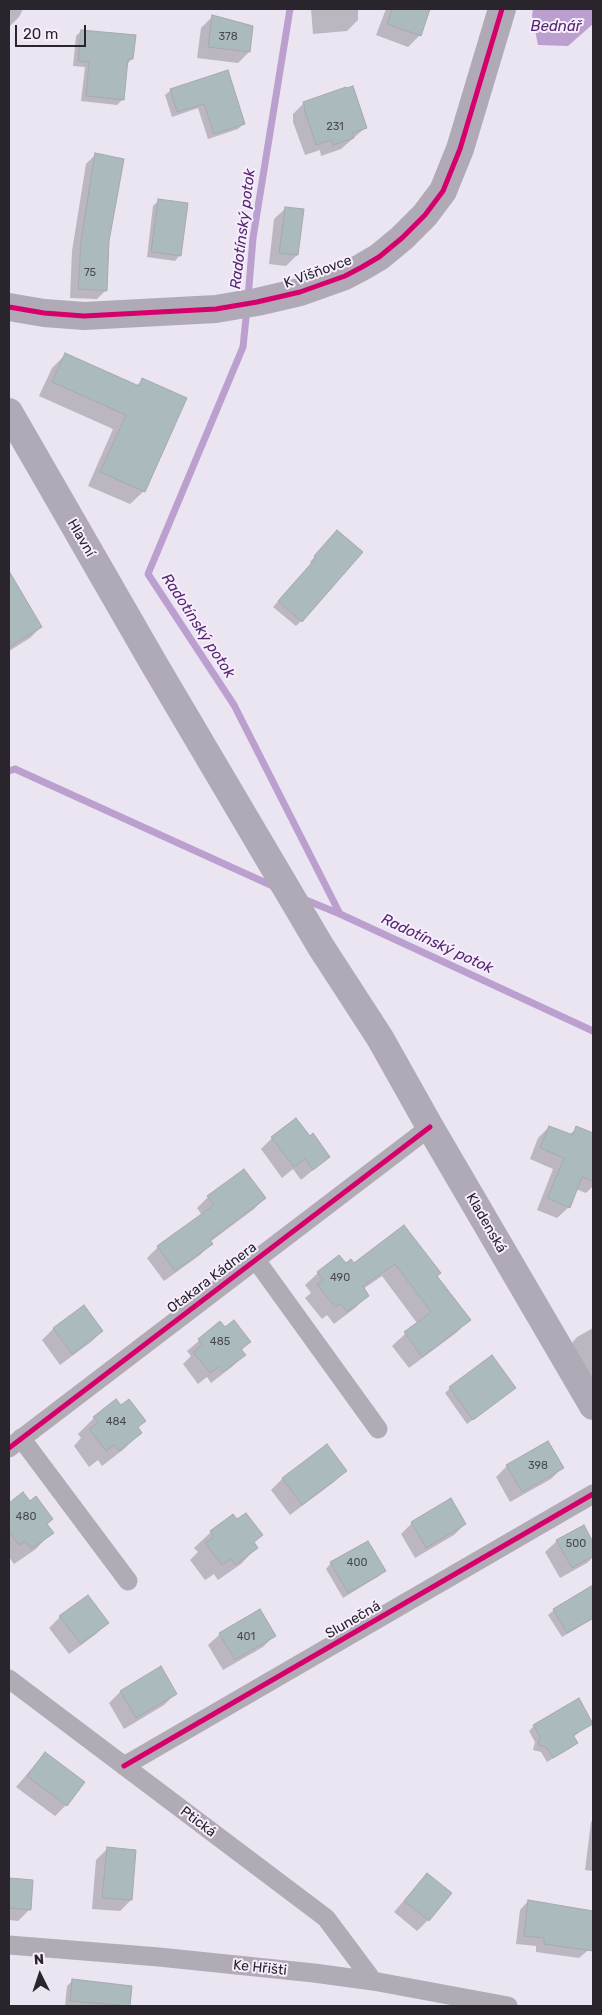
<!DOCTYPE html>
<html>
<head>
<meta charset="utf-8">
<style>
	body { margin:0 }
	#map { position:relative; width:602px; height:2015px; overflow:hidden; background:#ebe4f1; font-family:Rubik,sans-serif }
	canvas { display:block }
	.frame { position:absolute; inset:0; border:10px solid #2a252d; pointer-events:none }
	.north { position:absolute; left:15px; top:1950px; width:50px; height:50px; -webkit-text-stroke:4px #f6eefc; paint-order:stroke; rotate:356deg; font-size:14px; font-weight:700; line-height:20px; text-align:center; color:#2a252d }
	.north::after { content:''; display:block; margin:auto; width:18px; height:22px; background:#2a252d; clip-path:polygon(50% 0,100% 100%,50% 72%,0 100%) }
	.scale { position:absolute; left:15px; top:25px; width:71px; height:22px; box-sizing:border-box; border:2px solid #2a252d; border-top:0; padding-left:6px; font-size:15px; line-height:18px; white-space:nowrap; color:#2a252d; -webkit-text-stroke:4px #f6eefc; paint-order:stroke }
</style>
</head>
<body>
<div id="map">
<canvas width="602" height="2015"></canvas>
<div class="frame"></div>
<div class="north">N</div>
<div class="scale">20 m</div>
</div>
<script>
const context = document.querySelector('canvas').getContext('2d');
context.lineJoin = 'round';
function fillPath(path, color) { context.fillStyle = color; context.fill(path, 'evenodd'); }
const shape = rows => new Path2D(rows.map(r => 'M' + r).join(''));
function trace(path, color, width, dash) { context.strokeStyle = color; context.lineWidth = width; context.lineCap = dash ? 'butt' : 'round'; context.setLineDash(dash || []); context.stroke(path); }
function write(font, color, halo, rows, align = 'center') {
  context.font = font + ' Rubik,sans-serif'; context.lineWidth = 4; context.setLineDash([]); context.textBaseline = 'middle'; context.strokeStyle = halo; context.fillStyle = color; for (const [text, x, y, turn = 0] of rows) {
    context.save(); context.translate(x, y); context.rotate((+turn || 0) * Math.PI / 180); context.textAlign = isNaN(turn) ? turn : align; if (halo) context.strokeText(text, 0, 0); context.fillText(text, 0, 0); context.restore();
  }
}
fillPath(shape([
	[533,9,593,9,593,24,568,46,538,45,532,16]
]), '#bb9fcf');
fillPath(shape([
	[9,9,23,9,19,17,9,27],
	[311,9,358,9,358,20,347,31,313,34],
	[386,9,429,9,420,35,408,47,376,35],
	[212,17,249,52,238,63,197,58,201,28],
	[81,31,132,59,126,65,123,99,117,105,81,101,85,67,73,66,76,36],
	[227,71,244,123,238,129,208,139,198,108,172,117,165,95,171,90],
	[304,103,365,128,341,149,321,156,320,150,305,155,293,122,293,114],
	[95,155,107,241,106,290,97,299,70,298,72,251,86,164],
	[159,200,180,255,175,261,147,257,153,206],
	[286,208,297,255,286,266,269,264,274,219],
	[65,355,136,386,143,380,144,491,130,504,88,486,113,429,39,396,52,368],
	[332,537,301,621,296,626,273,607,311,564,310,562],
	[10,576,41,627,30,638,9,651,9,577],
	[549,1127,569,1135,577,1128,593,1135,593,1186,586,1193,576,1189,569,1207,557,1218,537,1210,553,1169,530,1159,538,1138],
	[272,1138,309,1138,329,1157,301,1180,293,1169,282,1178,261,1149],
	[244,1171,265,1198,254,1209,210,1242,211,1244,200,1255,164,1281,147,1258,158,1247,202,1215,197,1208,208,1197],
	[404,1226,436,1276,469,1320,456,1333,409,1368,392,1346,417,1323,382,1276,363,1289,368,1295,355,1308,334,1324,327,1315,322,1319,305,1298,311,1293,305,1285,318,1273,345,1265,354,1265],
	[84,1307,102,1331,91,1342,60,1365,42,1340,53,1329],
	[220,1323,225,1329,249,1342,241,1351,244,1355,233,1366,211,1383,207,1377,198,1384,183,1364,191,1356,187,1351],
	[593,1328,593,1384,572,1343,577,1337],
	[450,1388,515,1388,467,1424,445,1393],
	[120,1407,144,1421,137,1429,140,1433,124,1449,102,1466,98,1460,89,1467,74,1446,81,1438,78,1434,94,1418],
	[327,1446,345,1471,334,1482,290,1515,271,1490,282,1479],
	[507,1466,562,1468,551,1479,510,1502,496,1477],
	[23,1494,52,1532,36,1549,14,1564,9,1557,9,1504],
	[412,1523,465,1524,454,1535,415,1558,401,1534],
	[583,1527,593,1544,593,1557,587,1563,560,1578,545,1552,557,1541],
	[211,1532,253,1543,257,1547,241,1564,218,1580,214,1574,205,1580,190,1560,198,1552,194,1548],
	[331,1563,385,1571,379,1576,343,1598,326,1569],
	[588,1590,593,1599,593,1619,562,1637,548,1615,554,1610],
	[260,1610,274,1636,263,1647,223,1670,208,1645,220,1634],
	[60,1617,107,1623,96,1634,69,1654,49,1628],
	[160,1668,175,1694,164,1705,124,1729,109,1703,120,1692],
	[592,1723,573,1737,576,1743,571,1748,547,1762,541,1752,533,1750,535,1742,529,1731,534,1726],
	[45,1753,66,1805,55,1816,16,1787],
	[593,1820,593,1871,585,1870,591,1822],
	[107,1849,131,1900,120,1911,92,1909,96,1860],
	[427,1874,428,1920,417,1931,394,1912],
	[9,1879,32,1882,29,1910,18,1921,9,1920],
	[528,1901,551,1906,593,1912,593,1946,579,1958,536,1952,536,1946,516,1944,520,1910],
	[72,1981,131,1987,129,2006,65,2006,67,1986]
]), '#0003');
trace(shape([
	[248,298,253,238,290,9],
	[247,308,243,347,148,574,234,705,340,914,593,1031],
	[9,771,15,769,275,887],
	[301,898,340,914]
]), '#bb9fcf', 7);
const building = shape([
	[392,9,430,9,421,36,387,24,392,9],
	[212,15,253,26,250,52,208,47,212,15],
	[81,30,136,35,133,59,128,59,124,100,86,96,89,62,78,61,81,30],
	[228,70,245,124,214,134,204,104,177,112,170,89,228,70],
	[353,86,367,128,352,133,354,138,333,145,331,140,316,145,304,109,305,109,303,102,346,87,347,88,353,86],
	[95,153,124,159,109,241,107,291,78,289,81,241,95,153],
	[158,199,188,203,181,256,151,252,158,199],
	[285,207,304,209,298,255,279,253,285,207],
	[65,353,139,386,142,378,187,398,145,492,100,472,126,415,52,382,65,353],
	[337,530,363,552,302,622,278,601,316,558,314,556,337,530],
	[9,571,42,627,9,647,9,571],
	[296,1118,310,1136,313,1133,330,1157,313,1170,305,1159,294,1167,271,1137,296,1118],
	[549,1126,573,1135,576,1126,593,1133,593,1181,582,1177,570,1208,547,1198,564,1158,540,1148,549,1126],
	[244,1169,266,1198,210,1240,213,1244,175,1271,157,1246,214,1205,207,1196,244,1169],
	[404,1225,441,1273,437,1276,471,1320,422,1357,404,1332,431,1312,395,1264,363,1286,369,1296,347,1312,340,1304,335,1307,317,1284,323,1280,317,1272,339,1255,346,1263,351,1259,354,1263,404,1225],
	[84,1305,103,1331,72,1354,53,1328,84,1305],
	[234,1320,251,1342,241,1349,246,1355,223,1372,219,1367,210,1373,193,1352,202,1345,198,1339,220,1321,225,1327,234,1320],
	[492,1355,516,1388,473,1420,449,1387,492,1355],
	[116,1399,121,1405,129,1399,146,1421,138,1427,142,1433,119,1451,114,1445,106,1451,89,1429,98,1423,93,1417,116,1399],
	[548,1441,564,1468,522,1492,506,1465,548,1441],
	[327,1444,347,1471,302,1505,282,1478,327,1444],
	[23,1492,30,1501,36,1496,53,1519,47,1524,54,1533,31,1549,25,1541,19,1545,9,1532,9,1503,23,1492],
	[451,1498,466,1524,426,1548,411,1522,451,1498],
	[246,1513,263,1535,254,1542,258,1548,235,1565,231,1559,222,1565,205,1543,214,1537,210,1531,233,1514,237,1519,246,1513],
	[584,1525,593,1542,593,1556,572,1568,556,1540,584,1525],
	[368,1541,386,1571,348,1593,330,1562,368,1541],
	[593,1585,593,1618,567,1633,553,1609,593,1585],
	[88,1595,109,1623,81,1644,59,1616,88,1595],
	[260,1609,276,1636,235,1660,219,1633,260,1609],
	[161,1666,177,1694,136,1718,120,1691,161,1666],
	[579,1698,593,1724,573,1735,578,1743,553,1758,546,1747,538,1745,540,1736,533,1725,579,1698],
	[45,1752,85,1782,67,1806,27,1776,45,1752],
	[107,1847,136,1850,132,1900,102,1898,107,1847],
	[427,1873,452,1893,429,1921,404,1901,427,1873],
	[9,1878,33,1880,31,1910,9,1908,9,1878],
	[528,1900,593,1911,593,1951,544,1944,544,1938,524,1936,528,1900],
	[72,1979,132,1986,130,2006,70,2001,72,1979]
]);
fillPath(building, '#aababd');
trace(building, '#a6a9ad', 1);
trace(shape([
	[256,1260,378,1429],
	[21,1438,128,1581],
	[9,1448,430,1127],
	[9,1679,326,1918,373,1981],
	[124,1766,593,1494],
	[9,1945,159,1957,314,1973,373,1981,508,2006]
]), '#b0abb5', 19);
trace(shape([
	[9,307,44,313,84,316,216,309,257,302,300,292,345,276,362,267,379,257,402,238,425,215,443,191,460,149,502,9],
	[9,412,154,664,321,947,380,1038,430,1127,593,1406]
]), '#b0a9b6', 28);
trace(shape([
	[9,307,44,313,84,316,216,309,257,302,300,292,345,276,362,267,379,257,402,238,425,215,443,191,460,149,502,9],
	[9,1448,430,1127],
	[124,1766,593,1494]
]), '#d6006c', 5);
write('11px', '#4a4a51', null, [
	["378",228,37],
	["231",335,127],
	["75",90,273],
	["490",340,1278],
	["485",220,1342],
	["484",116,1422],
	["398",538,1466],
	["480",26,1517],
	["500",576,1544],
	["400",357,1563],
	["401",246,1637]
]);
write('14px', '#2a252d', '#f6eefc', [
	["K Višňovce",318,272,-20],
	["Hlavní",81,538,60],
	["Kladenská",486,1223,60],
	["Otakara Kádnera",212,1278,-37],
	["Slunečná",353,1620,-30],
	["Ptická",198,1822,37],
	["Ke Hřišti",260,1968,6]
]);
write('italic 15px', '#562671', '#f6eefc', [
	["Bednář",556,27],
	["Radotínský potok",243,229,-83],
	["Radotínský potok",198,626,57],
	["Radotínský potok",437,944,25]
]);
</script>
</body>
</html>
